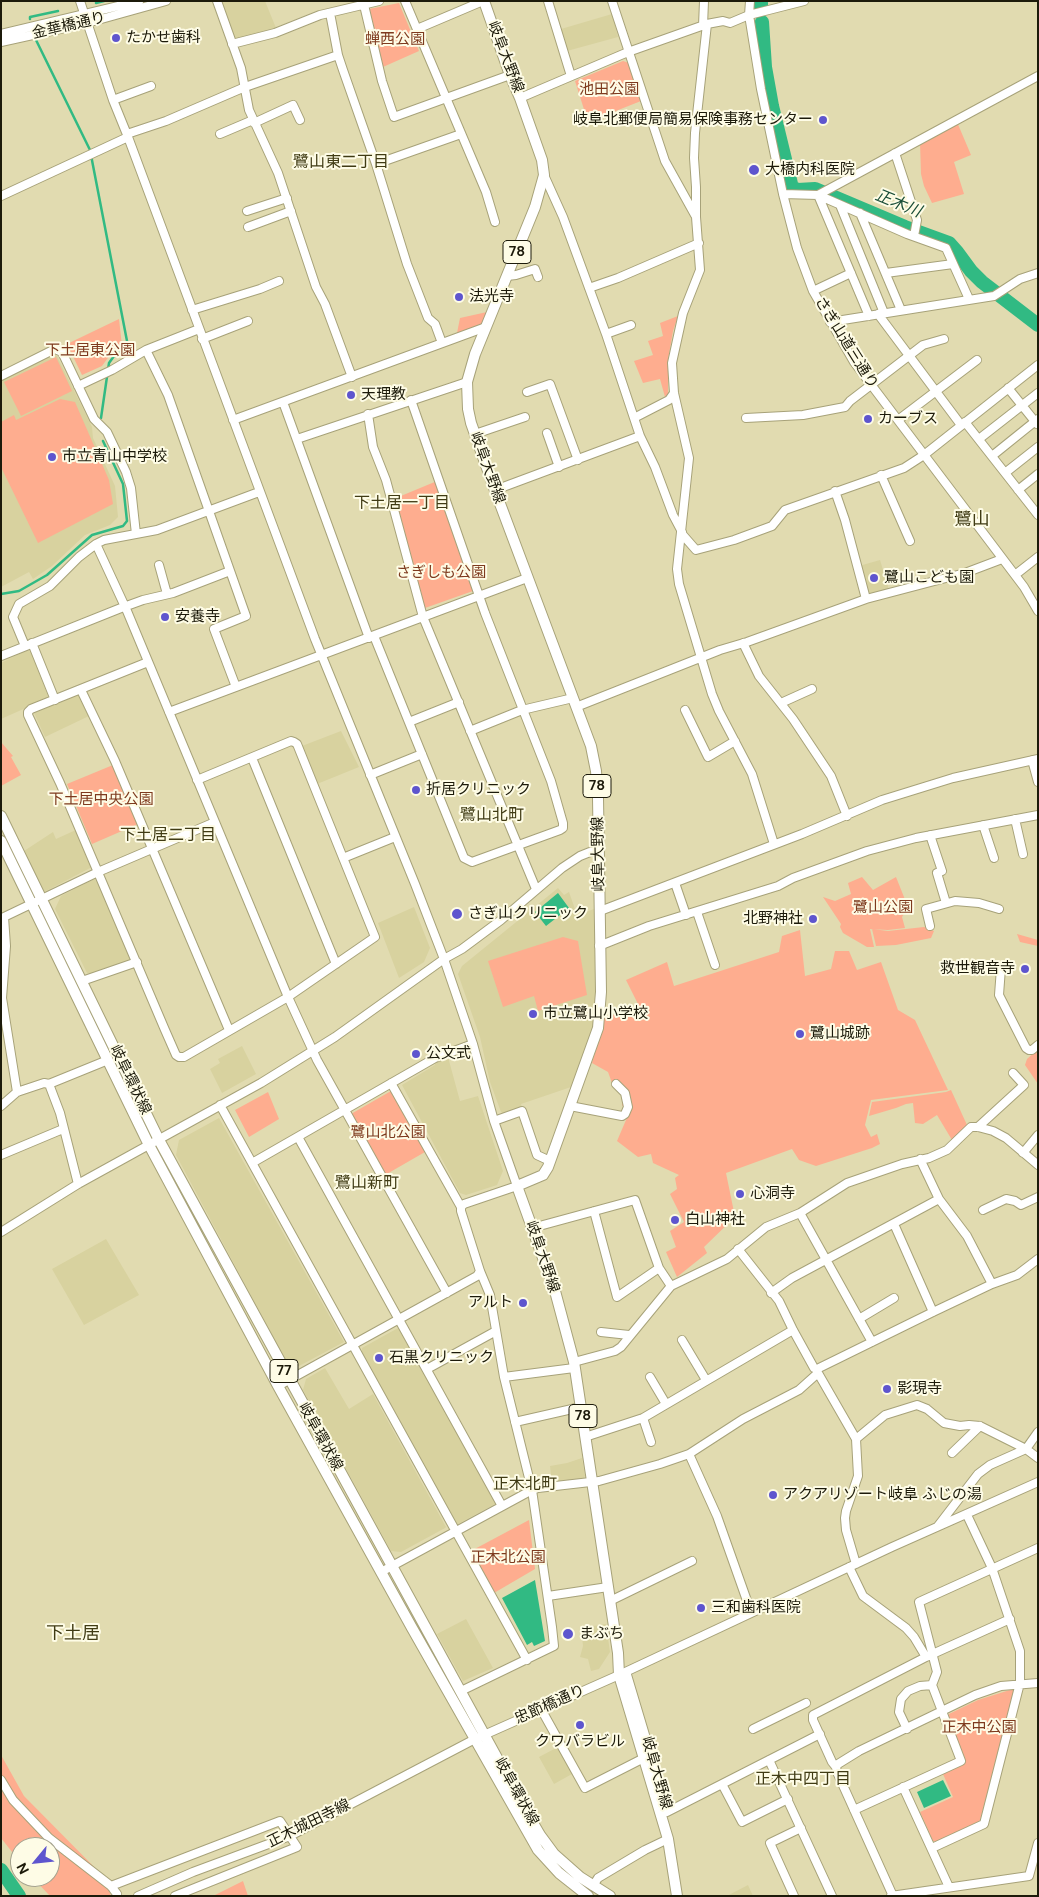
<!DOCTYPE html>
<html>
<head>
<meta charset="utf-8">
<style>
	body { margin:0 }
	#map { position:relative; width:1039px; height:1897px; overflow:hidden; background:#e1dbb0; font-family:"DM Sans",sans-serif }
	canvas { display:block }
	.frame { position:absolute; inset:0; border:2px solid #1c1a0a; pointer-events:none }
	.north { position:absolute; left:10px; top:1837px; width:50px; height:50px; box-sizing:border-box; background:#fefce6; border:1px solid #a4a28e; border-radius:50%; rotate:242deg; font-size:14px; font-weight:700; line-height:20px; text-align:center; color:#1c1a0a }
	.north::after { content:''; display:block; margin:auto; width:18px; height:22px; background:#5e55ce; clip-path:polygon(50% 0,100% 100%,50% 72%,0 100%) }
</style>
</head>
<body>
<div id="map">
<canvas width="1039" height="1897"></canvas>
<div class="frame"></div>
<div class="north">N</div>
</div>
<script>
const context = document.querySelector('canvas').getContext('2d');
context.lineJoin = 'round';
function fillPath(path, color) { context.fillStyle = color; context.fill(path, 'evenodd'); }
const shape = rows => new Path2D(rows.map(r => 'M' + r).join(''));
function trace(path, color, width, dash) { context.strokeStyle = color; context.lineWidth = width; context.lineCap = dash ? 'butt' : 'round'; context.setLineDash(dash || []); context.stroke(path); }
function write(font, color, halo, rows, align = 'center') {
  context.font = font + ' "DM Sans","Noto Sans JP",sans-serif'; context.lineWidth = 4; context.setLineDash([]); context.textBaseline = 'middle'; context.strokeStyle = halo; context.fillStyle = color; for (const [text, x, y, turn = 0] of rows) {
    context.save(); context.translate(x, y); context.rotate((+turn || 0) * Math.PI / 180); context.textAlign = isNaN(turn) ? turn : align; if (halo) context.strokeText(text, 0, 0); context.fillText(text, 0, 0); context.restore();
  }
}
fillPath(shape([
	[222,1,265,1,276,28,235,40],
	[612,14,618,37,567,51,561,29],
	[55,355,57,356,92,427,93,438,115,486,118,517,110,525,85,535,52,566,33,579,29,572,1,587,1,380],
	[880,560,889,590,868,596,859,566],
	[27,650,31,652,48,696,46,699,1,719,1,663],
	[77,695,80,696,89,716,45,737,34,713],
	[341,731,359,767,317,784,302,746],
	[78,829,94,866,44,892,24,851,53,832,56,839],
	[94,879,98,882,131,958,129,961,90,974,87,973,55,909,61,896],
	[558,888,564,895,569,892,577,915,597,908,597,999,593,1029,580,1070,571,1087,521,1104,522,1108,504,1114,501,1112,490,1082,480,1037,458,974,462,966],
	[414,907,430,948,424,962,399,978,378,923],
	[242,1046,256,1074,222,1093,210,1069,220,1063,218,1059],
	[448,1057,460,1101,478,1096,503,1171,497,1185,466,1195,460,1193,402,1085,435,1065,435,1062],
	[219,1118,344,1342,299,1366,287,1363,176,1155,179,1140],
	[106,1239,139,1295,84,1325,52,1269],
	[398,1328,401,1328,496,1501,495,1504,458,1524,455,1523,362,1354,362,1348],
	[325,1368,349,1409,373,1394,446,1527,445,1528,401,1552,391,1551,303,1390,306,1379],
	[582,1458,585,1476,583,1479,552,1483,550,1466,567,1463],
	[466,1619,493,1668,463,1681,437,1634],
	[606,1624,610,1652,599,1669,591,1671,588,1659,580,1657,583,1646,581,1628],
	[558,1747,572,1774,554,1784,539,1757],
	[748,1885,753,1896,727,1896]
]), '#d8d29f');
fillPath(shape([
	[399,3,419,51,383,67,369,9],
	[623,61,629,63,641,101,588,122,575,81],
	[957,122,971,155,954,162,964,194,932,203,924,186,921,174,920,142],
	[487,312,482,326,457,333,460,318],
	[678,316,673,331,668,360,668,394,665,397,660,379,643,383,634,361,653,355,648,341,663,336,660,323],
	[119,319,122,346,110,355,102,366,82,375,67,344],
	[56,357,72,391,21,416,4,382],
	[60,399,75,402,109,480,113,504,38,543,1,467,1,422,14,415,16,420],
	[437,481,473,591,425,608,407,547,396,498],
	[1,742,13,756,11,757,21,775,1,786],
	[113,765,138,824,92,844,67,784],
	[862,877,873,890,896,877,908,907,902,917,905,928,888,930,870,929,874,947,867,947,843,933,840,927,841,924,823,897,835,901,851,894,848,883],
	[924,927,934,931,931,938,896,945,876,946,872,929,888,931],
	[800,930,805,976,831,969,835,951,849,951,857,970,881,962,898,1010,915,1020,948,1090,871,1100,865,1125,871,1137,877,1134,880,1144,872,1148,816,1166,799,1160,792,1149,726,1173,735,1217,704,1247,707,1253,677,1277,666,1252,676,1247,670,1231,684,1222,670,1194,677,1189,675,1178,679,1175,653,1163,651,1154,638,1157,617,1141,629,1113,622,1105,627,1092,620,1083,612,1083,608,1072,592,1063,604,1018,639,1006,626,980,667,962,674,986,779,952,782,936],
	[1017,934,1038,940,1038,946,1020,942],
	[563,937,578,941,587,995,538,1011,534,996,503,1007,488,961],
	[1038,1049,1038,1084,1025,1065,1027,1059],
	[951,1090,967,1125,952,1140,937,1115,923,1124,915,1123,913,1103,906,1104,896,1108,869,1116,872,1102,946,1092],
	[391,1091,425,1152,385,1175,351,1114],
	[268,1092,279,1119,249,1137,235,1110],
	[529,1520,535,1569,494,1593,471,1551],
	[1013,1689,1015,1692,980,1820,978,1823,937,1842,933,1841,920,1812,953,1797,943,1774,965,1763,948,1717,949,1714,978,1700],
	[1,1755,24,1796,104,1877,111,1896,50,1896,32,1877,50,1877,50,1847,20,1847,20,1862,1,1838],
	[243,1881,248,1896,213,1896]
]), '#fead8f');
fillPath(shape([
	[558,893,569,908,546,926,535,912],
	[535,1580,545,1641,534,1646,532,1642,527,1645,502,1598],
	[943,1780,951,1796,924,1808,917,1792]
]), '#31ba83');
trace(shape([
	[96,3,104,1],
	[30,19,30,17,58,11],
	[36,40,90,150,127,341,124,349,114,356,109,363,101,418],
	[1,594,19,591,47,575,92,535,123,526,127,521,123,484,103,441]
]), '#31ba83', 2.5);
trace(shape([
	[761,7,761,1],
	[762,22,765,67,772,106,792,188,798,190,815,189,905,227,949,243,957,252,971,271,982,282,1038,325],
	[1,1870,19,1896]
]), '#31ba83', 14);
const minor = shape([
	[80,1,113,100,128,137,315,639,415,884,444,959,473,1044,494,1121,517,1186,464,1204,461,1207],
	[217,1,241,68,249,110,278,173,316,287,325,304,352,377],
	[405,1,486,192,495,222],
	[548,1,571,76],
	[612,1,665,161,695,215],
	[750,1,749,15,761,89,783,194,797,248,813,291,854,362,1024,587,1038,611],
	[364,5,382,81,394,117,510,75],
	[330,13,338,55,343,70,376,164,407,264,428,318,435,324,442,343],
	[707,24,695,133,694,158,696,187,696,217,700,270,683,313,672,363,674,393,689,458,677,569,679,584,712,694,719,711,752,774,774,844],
	[703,26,704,1],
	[417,29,483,1],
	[1,34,139,1],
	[1,42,87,23,166,1],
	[232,44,275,33,320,15,379,1],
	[520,98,628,52,707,24,723,21,730,23,749,15,804,1],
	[113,100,151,86],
	[254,123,293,105,300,120],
	[127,134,166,121,245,87,338,55],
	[220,134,253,120],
	[895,153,917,220,914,236],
	[376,164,461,134],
	[544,175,563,217,606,334,640,436,655,467,673,515,682,532],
	[783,194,818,195,1038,76],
	[818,195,907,234,946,248,969,299],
	[818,195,869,316],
	[1,196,128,137],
	[840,205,884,313],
	[247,211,287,198],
	[860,213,901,310],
	[248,227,291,211],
	[886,273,953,264],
	[507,276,516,275,535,269,538,277],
	[589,288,618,278,699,243],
	[813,291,851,273],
	[192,310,260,289,279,281],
	[878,314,961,425],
	[830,322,994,296,1020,279,1038,273],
	[606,334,631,325],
	[202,339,248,321],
	[146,350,168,395,246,616,214,629,236,687],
	[1,376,55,349,62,352,94,419,107,432,126,472,131,488,136,534],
	[78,386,112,370,146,350,199,329],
	[1008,388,1037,424],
	[527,392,550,384,578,460],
	[283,402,369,638],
	[368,414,373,447,386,480,423,617,536,889],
	[634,418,669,400,674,393],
	[746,418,803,415,845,407,850,401,923,345,944,339],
	[233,420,486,327],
	[898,420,977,360],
	[965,422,1038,515],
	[547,433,559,467],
	[475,434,525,417],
	[297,439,467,382],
	[979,439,1038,393],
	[992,456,1038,419],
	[1005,473,1038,447],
	[881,475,910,541],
	[495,490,640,436],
	[1018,490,1038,474],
	[835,491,845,520,866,599],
	[682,534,696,550,734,540,772,526,785,510,904,468,924,455,1038,365],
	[96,544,127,611,288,997,317,1060,447,1293],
	[159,565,167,594],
	[1015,575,1038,557],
	[374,636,464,858,472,862,560,830,563,828,563,823,551,781,485,613,411,400],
	[32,643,55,700],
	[743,643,759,676,793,719,831,776,847,816],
	[25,646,13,617,19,604,50,586,79,557,96,544,104,540,157,530,259,492],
	[1,656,121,608,143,600,173,593,230,571],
	[148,662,31,709,28,712,28,715,60,783,165,1030,176,1055,179,1057,184,1057,288,997,375,937,297,744,294,742,291,741,197,780],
	[81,690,115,761,229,1030],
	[781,703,812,689],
	[576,707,720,650,747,642,866,599,965,573,1002,559],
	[685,710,708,757,735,741],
	[169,712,527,578],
	[409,722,459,702],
	[470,731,522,710,573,698],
	[252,758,336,964],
	[1032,760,1038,782],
	[370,775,422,754],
	[1015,819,1023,854],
	[983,825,994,858],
	[930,835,942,871,937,873,946,903],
	[343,858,395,837],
	[675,883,686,915],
	[600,911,802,834,882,800,953,778,1038,759],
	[697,912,715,965],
	[930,926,926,909,955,901,979,903,999,909],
	[599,946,649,926,778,886,793,878,867,851,916,838,1038,815],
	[1001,968,999,995,1026,1048,1029,1050,1032,1050,1038,1045],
	[82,981,137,962],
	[391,1083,461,1207,461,1211,480,1271,490,1295,504,1377,532,1490,552,1627,554,1646,461,1691],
	[49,1084,60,1113,78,1184],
	[17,1092,2,998,6,946,4,917,98,872,215,822],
	[220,1105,527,1660],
	[1,1106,17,1092,44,1083,49,1084,108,1060],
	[570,1106,622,1116,625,1114,628,1107,625,1093,616,1084],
	[494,1121,522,1111,537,1155,550,1161],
	[978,1127,1024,1085,1013,1073],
	[298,1137,502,1506],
	[1023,1153,1038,1135],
	[1,1155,63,1129],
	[920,1159,939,1199,967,1236,992,1284],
	[252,1163,435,1058,473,1044],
	[983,1210,1006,1199,1015,1201,1021,1205,1038,1197],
	[594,1211,617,1297,659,1268],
	[800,1213,872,1342],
	[894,1224,933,1312],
	[532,1228,635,1200,659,1268,671,1286],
	[1,1232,78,1184,261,1083,335,1037,444,959,462,949,501,920,562,868,580,856,590,852,599,852],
	[738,1249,779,1301,793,1330,814,1368,817,1369,818,1373,856,1439,858,1476,846,1511,845,1518,846,1530,856,1564],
	[771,1293,792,1278,939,1199],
	[859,1319,894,1298],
	[601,1332,629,1335],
	[682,1340,706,1380],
	[574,1362,615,1351,621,1347,671,1286,727,1259,766,1227,800,1213,847,1183,902,1164,929,1158,947,1150,971,1127,978,1127,993,1131,1006,1138,1038,1165],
	[427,1369,496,1331],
	[817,1369,933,1312,992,1284,1017,1275,1038,1259],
	[504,1377,574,1368],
	[650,1377,666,1404],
	[278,1386,477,1276,480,1271],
	[643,1418,651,1442],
	[515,1422,581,1407],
	[585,1437,643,1418,793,1330],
	[856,1439,885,1415,917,1405,927,1409,944,1423,960,1426,969,1425,980,1426,1026,1449,1038,1458],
	[952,1453,980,1426],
	[689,1454,717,1516,751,1612],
	[938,1526,978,1474,990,1465,1026,1449,1038,1432],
	[849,1567,863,1596,906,1628,914,1637,926,1657],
	[381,1572,532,1490,538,1488,599,1481,660,1464,689,1454,743,1419,799,1390,818,1373],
	[548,1596,608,1587],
	[610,1601,692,1561],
	[932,1685,937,1672,919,1602,1038,1548],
	[541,1709,585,1788,644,1758],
	[753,1729,806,1703],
	[907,1729,899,1712,901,1699,908,1691,920,1686,932,1685],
	[769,1760,832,1896],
	[836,1767,838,1764,859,1751,975,1695,1001,1686,1038,1683],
	[1,1780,13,1800,49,1838,111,1886,117,1894],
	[722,1784,742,1822,788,1799],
	[903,1787,949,1887],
	[854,1810,961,1761,932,1685],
	[667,1812,820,1734],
	[932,1848,984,1824,1020,1683,1020,1651,992,1568,967,1515],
	[111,1886,280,1821,297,1847,175,1896],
	[593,1886,598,1878,645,1850,668,1839],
	[138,1896,193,1872,290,1836,475,1739,619,1675,892,1547,1038,1482],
	[794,1896,770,1843,801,1828],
	[891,1896,1029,1876,1038,1843],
	[893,1896,837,1772,836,1767,832,1762,813,1720,813,1715,926,1657,1010,1619]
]);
const major = shape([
	[484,1,510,75,520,98,542,160,544,175,535,207,475,354,467,382,468,409,471,423,493,485,591,746,596,771,598,798,601,992,598,1028,548,1167,543,1175,517,1186,555,1291,574,1362,618,1653,619,1675,668,1839,677,1896],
	[1,816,159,1140,526,1811,540,1835,554,1854,580,1877,610,1896],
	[1,841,149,1145,278,1386,412,1628,538,1850,559,1873,588,1896],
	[626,1675,664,1802]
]);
trace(minor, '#a7a279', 10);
trace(major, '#a7a279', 12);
trace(minor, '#fff', 8);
trace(major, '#fff', 10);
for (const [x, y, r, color] of [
	[116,38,5,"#5e55ce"],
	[823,120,5,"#5e55ce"],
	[754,170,6,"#5e55ce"],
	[459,297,5,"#5e55ce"],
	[351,395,5,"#5e55ce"],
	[868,419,5,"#5e55ce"],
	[52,457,5,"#5e55ce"],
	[874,578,5,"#5e55ce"],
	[165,617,5,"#5e55ce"],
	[416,790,5,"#5e55ce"],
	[457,914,6,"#5e55ce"],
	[813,919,5,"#5e55ce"],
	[1025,969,5,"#5e55ce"],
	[533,1014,5,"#5e55ce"],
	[800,1034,5,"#5e55ce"],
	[416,1054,5,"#5e55ce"],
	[740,1194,5,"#5e55ce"],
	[675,1220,5,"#5e55ce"],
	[523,1303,5,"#5e55ce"],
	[379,1358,5,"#5e55ce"],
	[887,1389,5,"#5e55ce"],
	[773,1495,5,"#5e55ce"],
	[701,1608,5,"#5e55ce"],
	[568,1634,6,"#5e55ce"],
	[580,1725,5,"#5e55ce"]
]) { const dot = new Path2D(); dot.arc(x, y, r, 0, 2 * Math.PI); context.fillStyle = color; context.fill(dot); trace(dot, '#fefce6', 2); }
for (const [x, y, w] of [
	[517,252,28],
	[597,786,28],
	[284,1371,28],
	[583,1416,28]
]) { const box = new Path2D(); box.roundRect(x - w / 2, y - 11.5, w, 23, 4); context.fillStyle = '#fefce6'; context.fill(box); trace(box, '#1c1a0a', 1); }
write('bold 14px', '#1c1a0a', null, [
	["78",517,252],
	["78",597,786],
	["77",284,1371],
	["78",583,1416]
]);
write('15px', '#1c1a0a', '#fefce6', [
	["金華橋通り",69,26,-13],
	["岐阜大野線",505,57,69],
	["さぎ山道三通り",846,343,58],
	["岐阜大野線",487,468,70],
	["岐阜大野線",599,854,-91],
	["岐阜環状線",130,1080,64],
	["岐阜大野線",542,1257,71],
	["岐阜環状線",320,1437,61],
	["忠節橋通り",550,1705,-24],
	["岐阜大野線",656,1773,74],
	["岐阜環状線",516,1792,61],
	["正木城田寺線",309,1824,-26]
]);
write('15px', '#1c1a0a', '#fefce6', [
	["たかせ歯科",126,38],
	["岐阜北郵便局簡易保険事務センター",813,120,"right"],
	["大橋内科医院",765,170],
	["法光寺",469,297],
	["天理教",361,395],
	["カーブス",878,419],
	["市立青山中学校",62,457],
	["鷺山こども園",884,578],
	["安養寺",175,617],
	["折居クリニック",426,790],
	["さぎ山クリニック",468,914],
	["北野神社",803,919,"right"],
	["救世観音寺",1015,969,"right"],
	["市立鷺山小学校",543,1014],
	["鷺山城跡",810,1034],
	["公文式",426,1054],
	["心洞寺",750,1194],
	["白山神社",685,1220],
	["アルト",513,1303,"right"],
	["石黒クリニック",389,1358],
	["影現寺",897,1389],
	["アクアリゾート岐阜 ふじの湯",783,1495],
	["三和歯科医院",711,1608],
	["まぶち",579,1634],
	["クワバラビル",580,1742,"center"]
], 'left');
write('15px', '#7e3a1e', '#fefce6', [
	["蝉西公園",395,40],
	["池田公園",609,90],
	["下土居東公園",90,351],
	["さぎしも公園",441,573],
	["下土居中央公園",101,800],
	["鷺山公園",883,908],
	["鷺山北公園",388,1133],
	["正木北公園",508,1558],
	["正木中公園",979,1728]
]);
write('16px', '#403b14', '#fefce6', [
	["鷺山東二丁目",341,163],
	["下土居一丁目",402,504],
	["鷺山北町",492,816],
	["下土居二丁目",168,836],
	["鷺山新町",367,1184],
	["正木北町",525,1485],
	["正木中四丁目",803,1780]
]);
write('italic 16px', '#194d37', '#fefce6', [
	["正木川",898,204,22]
]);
write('18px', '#403b14', '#fefce6', [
	["鷺山",972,520],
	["下土居",73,1634]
]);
</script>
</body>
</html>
